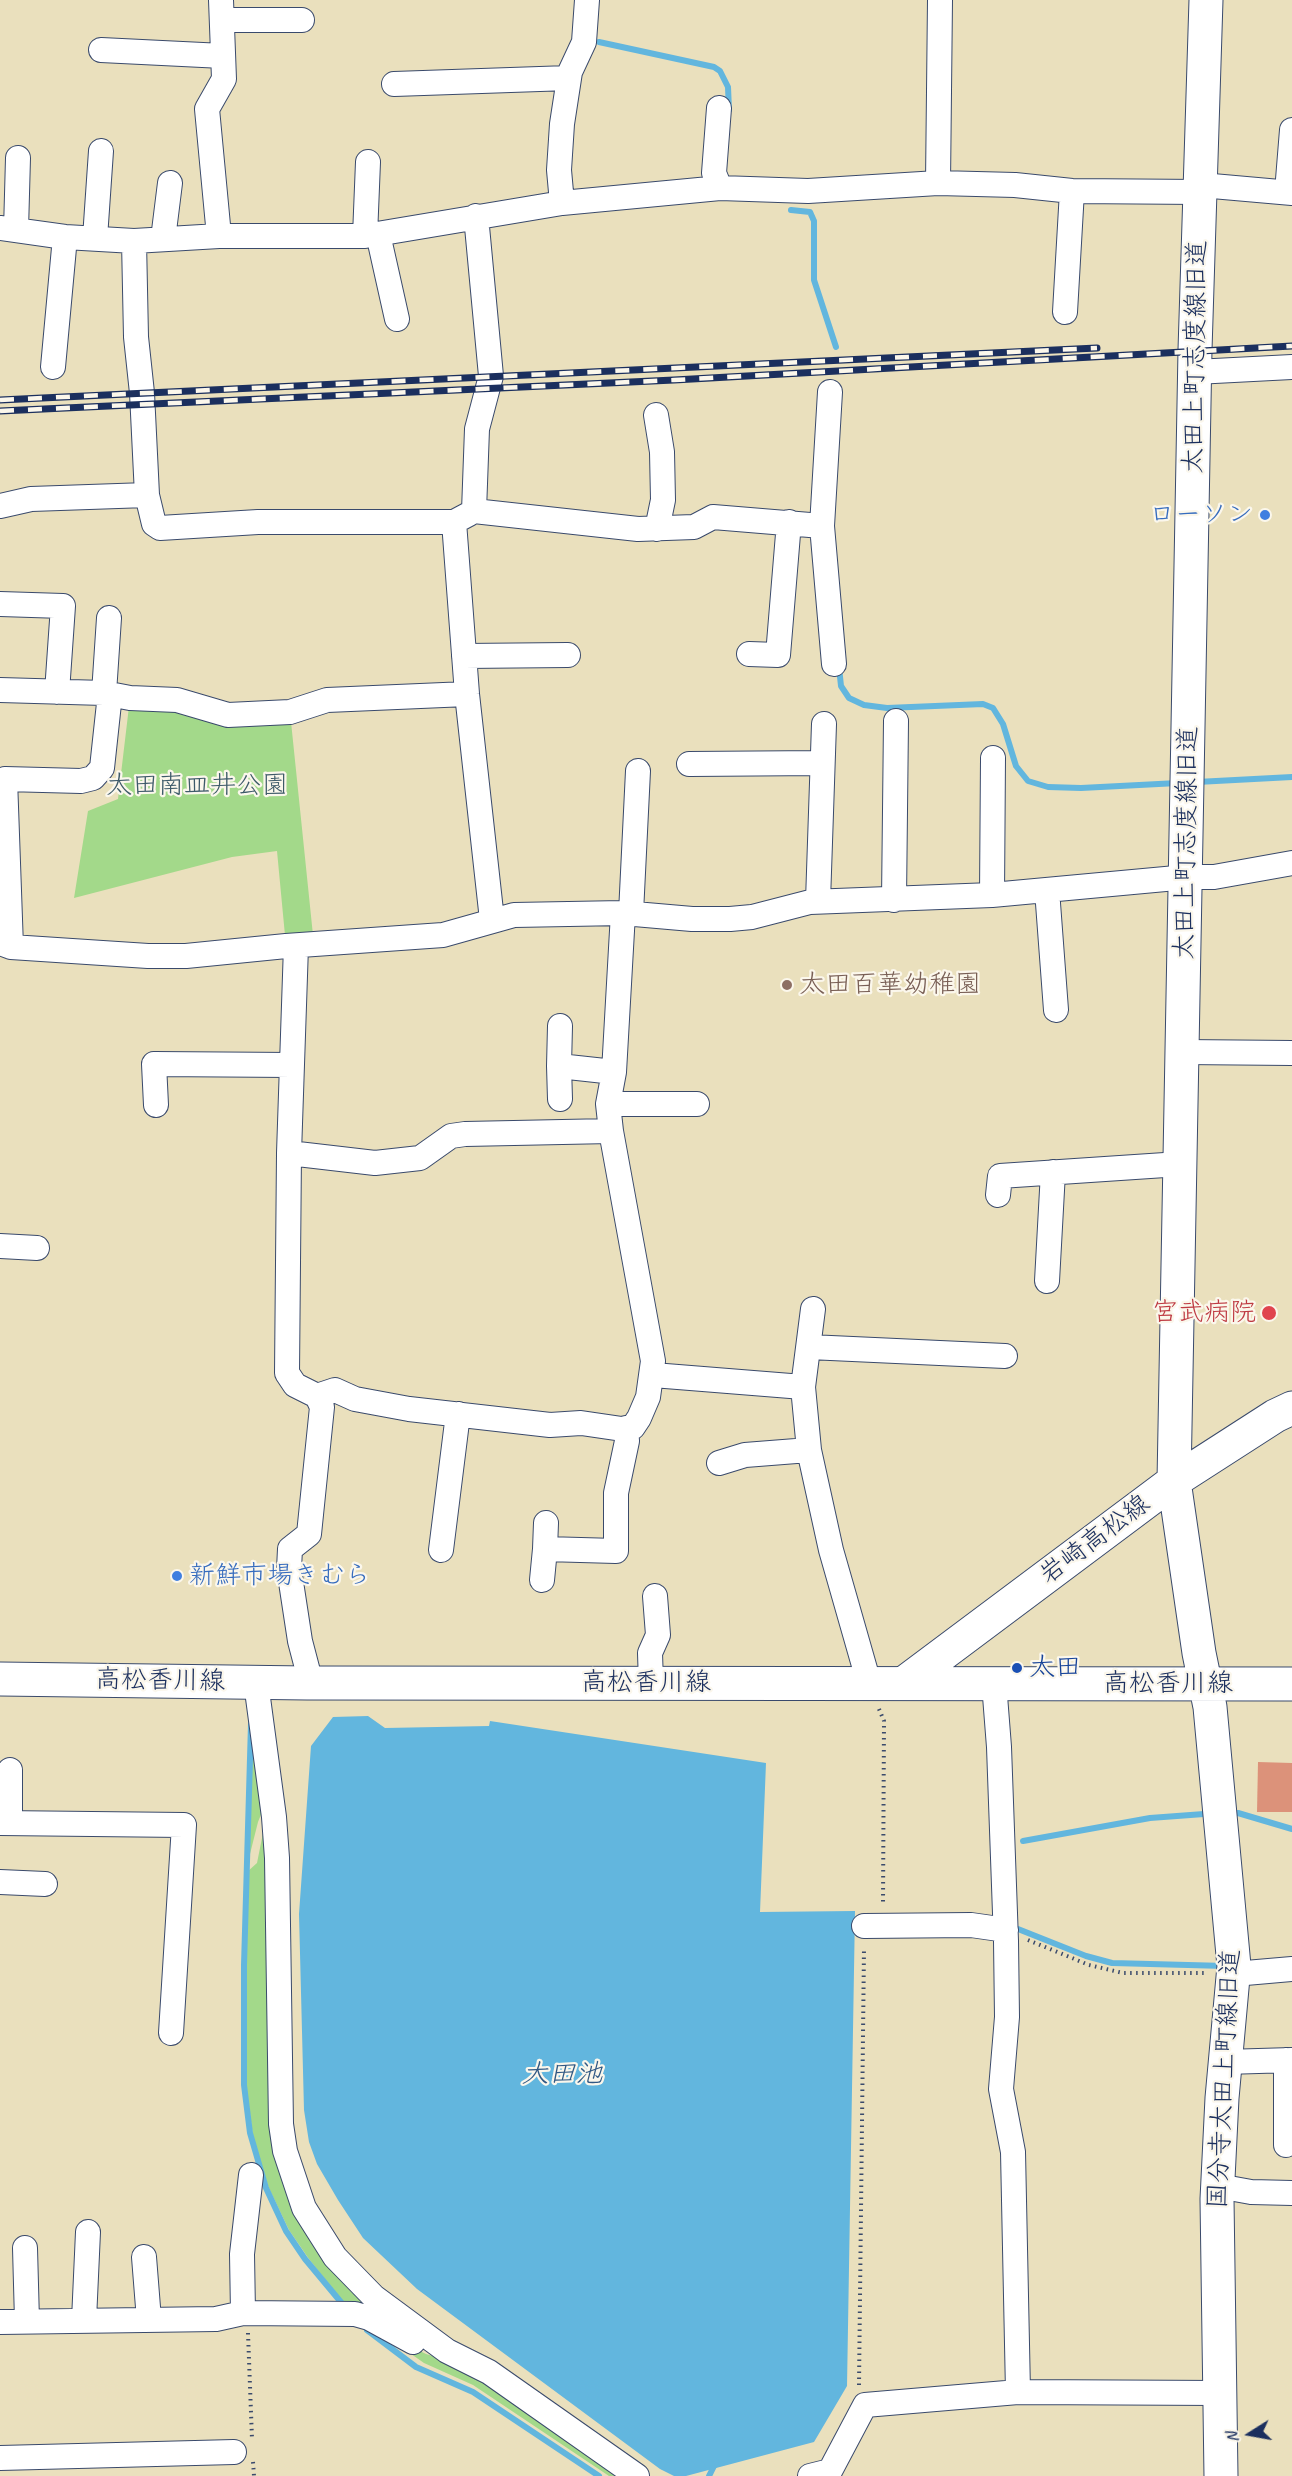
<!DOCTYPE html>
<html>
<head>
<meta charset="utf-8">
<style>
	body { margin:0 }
	#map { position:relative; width:1292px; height:2476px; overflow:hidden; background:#eae0bd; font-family:Caveat,sans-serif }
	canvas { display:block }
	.north { position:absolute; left:1220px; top:2404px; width:60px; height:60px; -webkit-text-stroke:4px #fbf7ec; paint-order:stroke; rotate:259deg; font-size:16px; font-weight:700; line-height:24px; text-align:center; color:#1b2f5e }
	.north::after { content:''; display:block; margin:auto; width:21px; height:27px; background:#1b2f5e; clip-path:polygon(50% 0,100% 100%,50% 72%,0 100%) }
</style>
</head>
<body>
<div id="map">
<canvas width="1292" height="2476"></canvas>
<div class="north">N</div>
</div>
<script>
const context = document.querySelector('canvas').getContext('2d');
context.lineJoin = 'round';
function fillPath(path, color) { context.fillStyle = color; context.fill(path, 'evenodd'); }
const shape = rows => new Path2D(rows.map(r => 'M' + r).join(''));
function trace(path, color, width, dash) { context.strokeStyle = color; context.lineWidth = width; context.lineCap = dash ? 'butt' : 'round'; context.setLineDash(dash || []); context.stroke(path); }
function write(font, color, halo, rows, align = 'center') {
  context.font = font + ' Caveat,"Klee One",sans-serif'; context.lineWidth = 4.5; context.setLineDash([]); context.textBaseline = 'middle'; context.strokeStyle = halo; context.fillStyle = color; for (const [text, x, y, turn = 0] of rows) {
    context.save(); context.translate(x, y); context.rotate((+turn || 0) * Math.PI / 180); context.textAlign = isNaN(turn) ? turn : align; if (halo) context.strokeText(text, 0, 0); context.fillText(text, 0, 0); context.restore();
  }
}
fillPath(shape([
	[130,698,290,712,314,945,286,946,277,851,232,857,74,898,88,811,118,799],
	[253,1709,266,1802,258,1822,248,1862],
	[267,1813,276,2152,368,2304,349,2309,309,2259,289,2230,268,2186,253,2136,246,2084,247,1872,257,1863],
	[374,2328,426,2354,466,2366,627,2476,609,2476,473,2385,424,2363]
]), '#a3d98a');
fillPath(shape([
	[368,1716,385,1728,489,1726,490,1721,766,1763,760,1912,855,1911,847,2386,814,2442,686,2476,674,2476,660,2469,417,2289,363,2238,338,2200,317,2164,309,2142,304,2110,299,1914,311,1746,333,1717]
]), '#62b6de');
trace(shape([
	[599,42,714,67,720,71,728,87,729,110],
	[791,210,810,212,814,221,814,280,836,347],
	[839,667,841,686,849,698,864,705,887,708,983,704,993,708,1003,724,1016,766,1028,781,1048,787,1081,788,1178,783],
	[1197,782,1292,777],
	[251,1724,244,1965,244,2085,250,2133,266,2188,286,2231,305,2259,345,2307],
	[1238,1813,1292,1829],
	[1023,1841,1150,1818,1204,1814],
	[1018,1929,1086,1956,1112,1963,1226,1966],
	[367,2330,416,2367,473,2392,599,2476],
	[709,2476,716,2462]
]), '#62b6de', 6);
fillPath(shape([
	[1258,1762,1292,1763,1292,1812,1257,1812]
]), '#dc927a');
const street = shape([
	[222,20,302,20],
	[101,50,223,56],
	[394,84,569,78],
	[719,108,714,173,720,188],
	[938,183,940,0],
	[1201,185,1292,193],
	[1287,192,1292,130],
	[562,203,559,170,562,124,570,72,584,42,587,0],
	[476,216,491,376,477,429,474,511,638,529,694,527,713,517,822,526],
	[0,228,65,237,134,241,219,236,365,236,562,203,720,188,808,191,938,183,1015,185,1072,191,1201,192],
	[16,230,18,158],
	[378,234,397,319],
	[219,236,207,109,224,79,221,0],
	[365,236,368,162],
	[95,238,101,151],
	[163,239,170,183],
	[134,241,136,337,142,393,147,495,154,524,160,528,258,522,454,522],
	[1065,312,1072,191],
	[53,367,65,237],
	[1195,372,1292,367],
	[830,392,822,526,834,664],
	[656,415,662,452,663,500,657,529],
	[0,506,31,499,147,495],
	[469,514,454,522,467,694,492,920],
	[0,604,63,606,57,692],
	[749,654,778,655,789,522],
	[464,656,568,655],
	[0,690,104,693,130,698,177,700,228,715,290,712,327,700,467,694],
	[104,693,109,618],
	[689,764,822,763],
	[1047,890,1056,1010],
	[992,895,993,758],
	[894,900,896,721],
	[818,901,824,724],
	[631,913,638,771],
	[0,943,11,947,148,956,186,956,286,946,443,935,514,915,623,913,692,919,730,919,752,917,810,902,992,895,1187,877,1214,877,1292,863],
	[296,946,289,1153,287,1373,295,1385,317,1396,322,1407,309,1534,290,1549,289,1569,300,1641,311,1683],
	[11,947,5,779,81,781,93,778,102,768,110,694],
	[560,1026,559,1066,614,1072],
	[1183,1052,1292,1053],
	[559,1066,560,1099],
	[608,1104,697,1104],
	[156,1105,154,1064,292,1065],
	[289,1153,375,1163,420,1158,451,1136,465,1134,611,1131],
	[998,1195,1000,1176,1180,1164],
	[0,1246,37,1248],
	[1047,1281,1053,1172],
	[813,1309,803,1387,809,1450,831,1550,869,1683],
	[809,1347,1005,1356],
	[653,1375,803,1387],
	[317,1396,335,1390,355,1399,409,1409,550,1425,581,1423,622,1429,633,1427,639,1418,648,1397,653,1361,611,1131,608,1104,614,1072,623,913],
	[719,1463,745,1455,809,1450],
	[545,1549,546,1523],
	[441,1550,458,1414],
	[542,1580,545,1549,616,1551,616,1493,627,1441,626,1428],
	[256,1683,274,1817,277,1858,281,2124,285,2151,304,2208,335,2257,374,2297,447,2351,489,2372,637,2476],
	[651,1683,650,1653,658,1635,655,1596],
	[994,1683,999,1747,1006,1941,1007,2017,1001,2089,1013,2152,1018,2392],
	[10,1770,10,1823],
	[0,1823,184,1825,171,2033],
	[0,1882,45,1884],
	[864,1926,971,1925,1006,1930],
	[1234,1974,1292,1969],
	[1286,2060,1286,2145],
	[1225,2062,1292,2060],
	[1218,2186,1251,2192,1292,2193],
	[25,2248,27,2321],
	[144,2257,149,2320],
	[243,2313,242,2254,251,2175],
	[84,2320,88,2232],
	[0,2322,216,2319,243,2313,355,2314,369,2318,413,2342],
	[0,2458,234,2452],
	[810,2476,830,2471,865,2405,1018,2392,1219,2393]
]);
const secondary = shape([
	[1206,0,1195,350,1174,1481,1199,1653,1210,1707,1234,1966,1222,2098,1217,2199,1221,2476],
	[0,1679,307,1683,1292,1684],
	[904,1683,1174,1481,1275,1416,1292,1408]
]);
trace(street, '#3a4a6c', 26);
trace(secondary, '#3a4a6c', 35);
trace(shape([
	[879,1709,884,1721,883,1904],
	[1028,1940,1089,1965,1123,1973,1207,1973],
	[248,2333,252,2439],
	[859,2385,864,1948],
	[253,2462,254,2476]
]), '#3a4a6c', 4, [1.5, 4.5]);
trace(street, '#fff', 24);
trace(secondary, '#fff', 33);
const rail = shape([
	[0,400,1097,348],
	[0,411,674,380,1292,346]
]);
trace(rail, '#1b2f5e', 7);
trace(rail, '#fbf7ec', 4.5, [14]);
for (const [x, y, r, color] of [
	[1265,515,6,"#3f7fe0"],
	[787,985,6,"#8d6e63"],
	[1269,1313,8,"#e0444e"],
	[177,1576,6,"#3f7fe0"],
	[1017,1668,6,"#1a4fb4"]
]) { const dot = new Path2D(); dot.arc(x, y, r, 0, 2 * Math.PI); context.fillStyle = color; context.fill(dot); trace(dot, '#fbf7ec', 2); }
write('26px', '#1b2f5e', '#fbf7ec', [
	["太田上町志度線旧道",1196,357,-89],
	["太田上町志度線旧道",1187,843,-89],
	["岩崎高松線",1095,1540,-37],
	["高松香川線",160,1681,1],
	["高松香川線",646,1683],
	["高松香川線",1168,1684],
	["国分寺太田上町線旧道",1225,2079,-87]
]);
write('26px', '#366cbe', '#fbf7ec', [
	["ローソン",1253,515],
	["新鮮市場きむら",189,1576,"left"]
], 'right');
write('26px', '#3d5a69', '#fbf7ec', [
	["太田南皿井公園",197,786]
]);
write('26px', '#785e54', '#fbf7ec', [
	["太田百華幼稚園",799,985]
], 'left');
write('26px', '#be3a42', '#fbf7ec', [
	["宮武病院",1256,1313]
], 'right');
write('26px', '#164399', '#fbf7ec', [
	["太田",1029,1668]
], 'left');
write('italic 27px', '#305884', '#fbf7ec', [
	["大田池",562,2075]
]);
</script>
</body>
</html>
